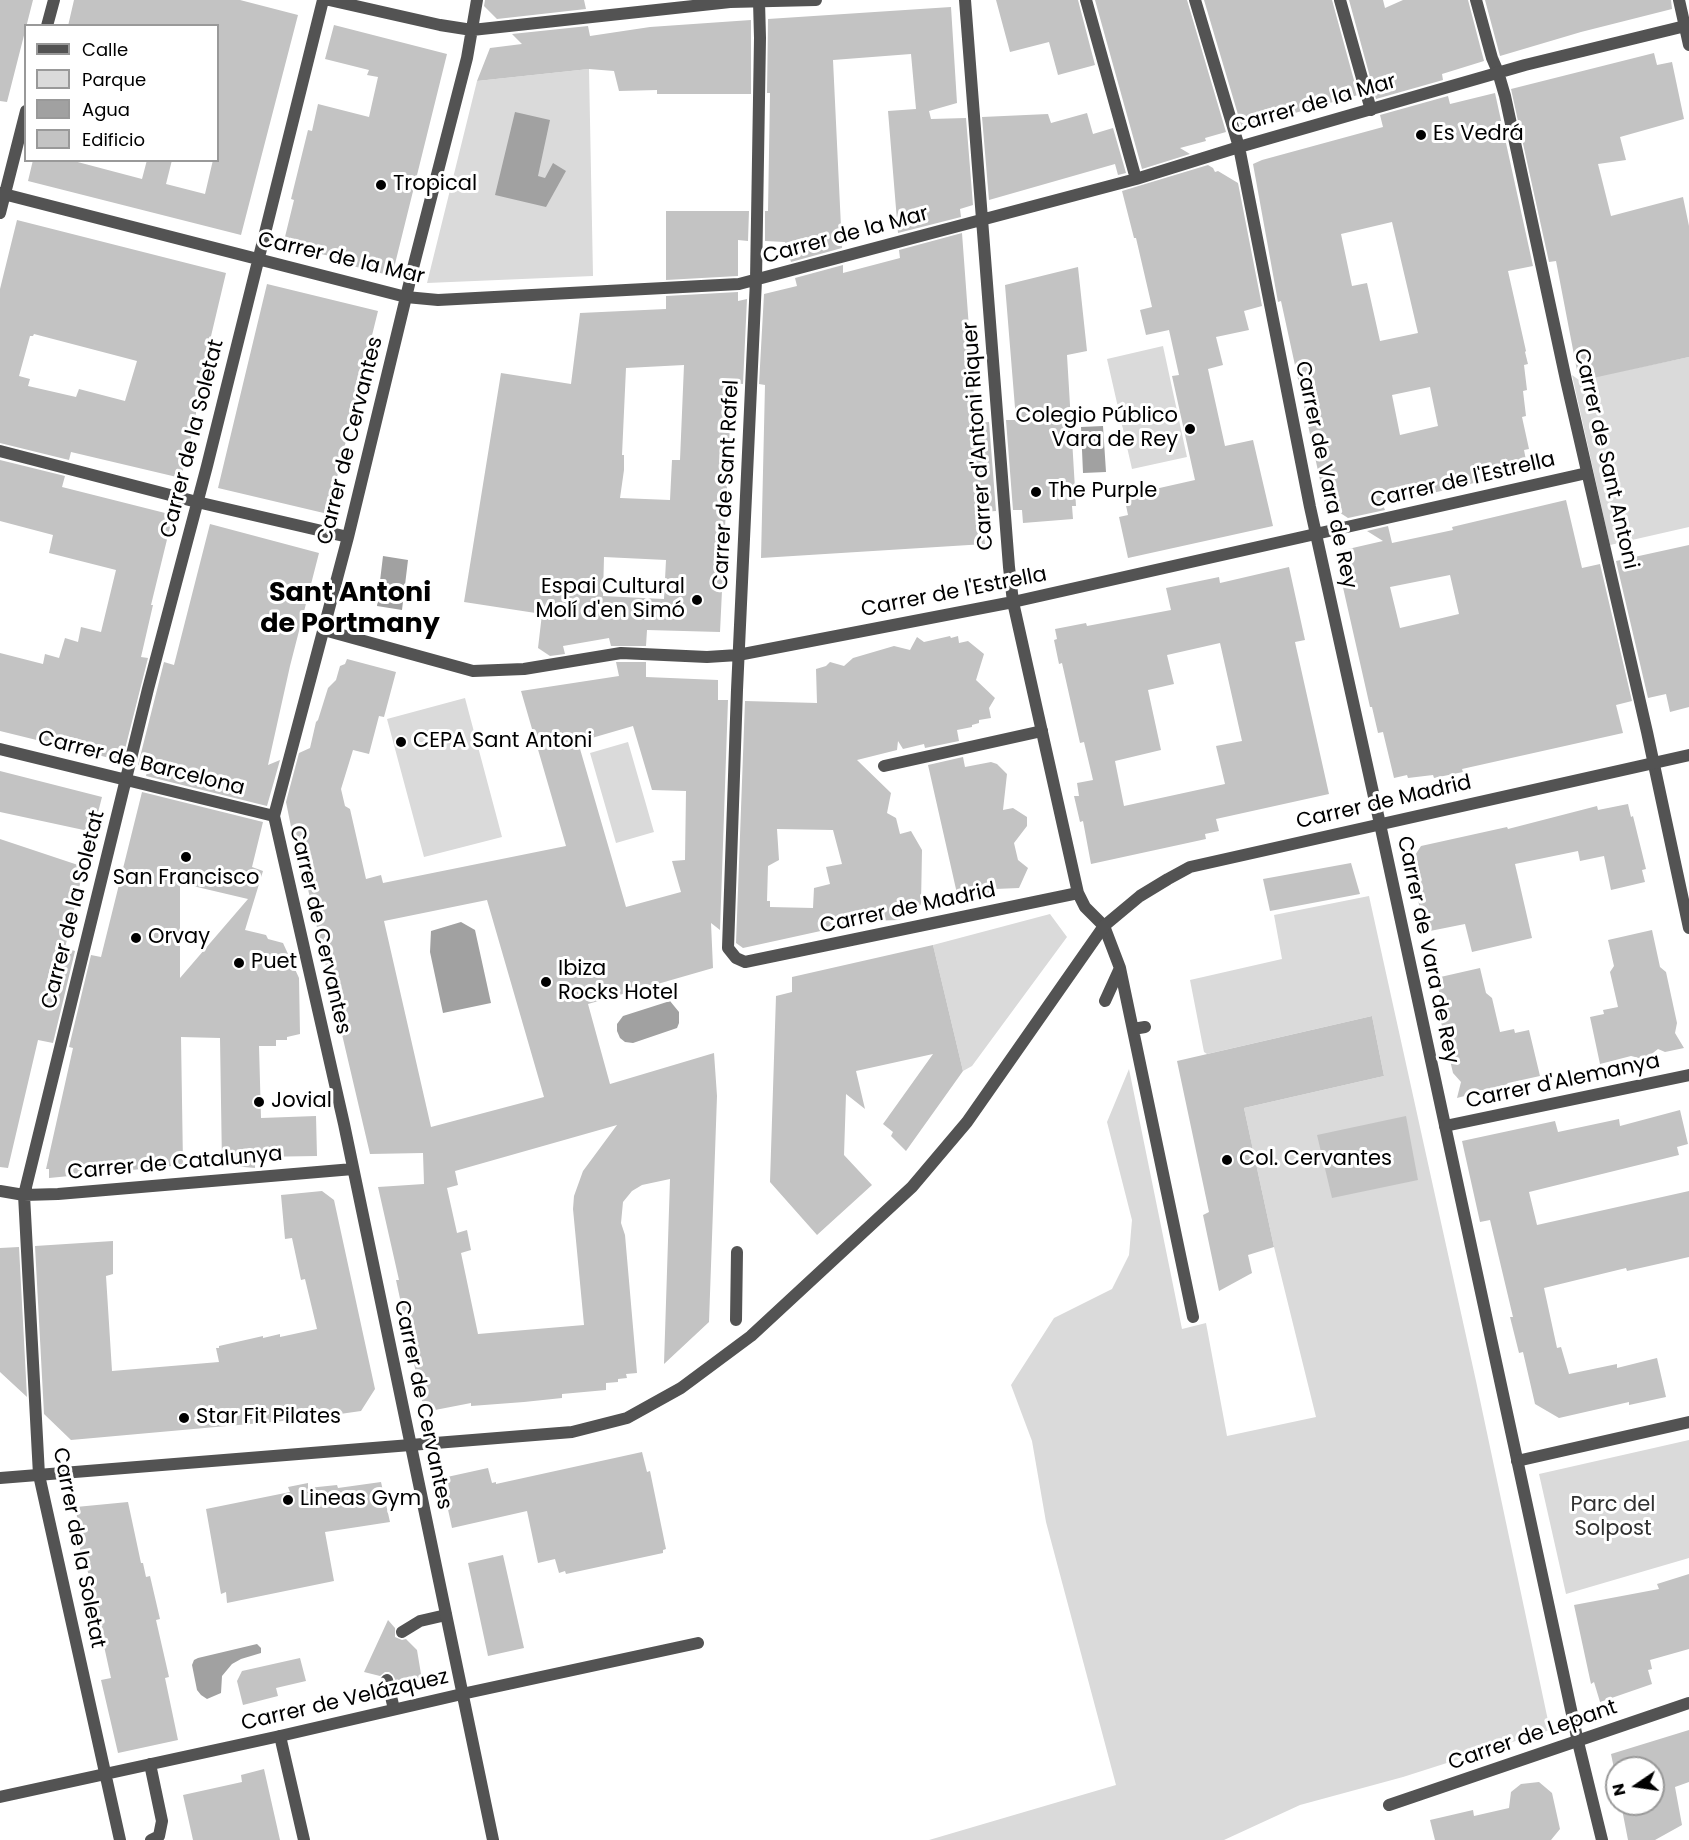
<!DOCTYPE html>
<html>
<head>
<meta charset="utf-8">
<style>
	body { margin:0 }
	#map { position:relative; width:1689px; height:1840px; overflow:hidden; background:#fff; font-family:Poppins,sans-serif }
	canvas { display:block }
	.legend { position:absolute; left:24px; top:24px; width:195px; height:138px; box-sizing:border-box; background:#fff; border:2px solid #999; margin:0; padding:8px 10px; list-style:none; font-size:18px; color:#000 }
	.legend li { display:flex; align-items:center; gap:12px; height:30px }
	.legend b { width:30px; border:2px solid #999 }
	.north { position:absolute; left:1605px; top:1756px; width:60px; height:60px; box-sizing:border-box; background:#fff; border:2px solid #999; border-radius:50%; rotate:257deg; font-size:16px; font-weight:700; line-height:24px; text-align:center; color:#000 }
	.north::after { content:''; display:block; margin:auto; width:21px; height:27px; background:#000; clip-path:polygon(50% 0,100% 100%,50% 72%,0 100%) }
</style>
</head>
<body>
<div id="map">
<canvas width="1689" height="1840"></canvas>
<ul class="legend">
<li><b style="height:8px;background:#535353"></b>Calle</li>
<li><b style="height:16px;background:#dadada"></b>Parque</li>
<li><b style="height:16px;background:#a1a1a1"></b>Agua</li>
<li><b style="height:16px;background:#c3c3c3"></b>Edificio</li>
</ul>
<div class="north">N</div>
</div>
<script>
const context = document.querySelector('canvas').getContext('2d');
context.lineJoin = 'round';
function fillPath(path, color) { context.fillStyle = color; context.fill(path, 'evenodd'); }
const shape = rows => new Path2D(rows.map(r => 'M' + r).join(''));
function trace(path, color, width, dash) { context.strokeStyle = color; context.lineWidth = width; context.lineCap = dash ? 'butt' : 'round'; context.setLineDash(dash || []); context.stroke(path); }
function write(font, color, halo, rows, align = 'center') {
  context.font = font + ' Poppins,sans-serif'; context.lineWidth = 6; context.setLineDash([]); context.textBaseline = 'middle'; context.strokeStyle = halo; context.fillStyle = color; for (const [text, x, y, turn = 0] of rows) {
    context.save(); context.translate(x, y); context.rotate((+turn || 0) * Math.PI / 180); context.textAlign = isNaN(turn) ? turn : align; if (halo) context.strokeText(text, 0, 0); context.fillText(text, 0, 0); context.restore();
  }
}
fillPath(shape([
	[589,69,593,276,427,283,477,81],
	[1163,346,1187,457,1132,469,1107,359],
	[1689,357,1689,527,1610,545,1572,375,1579,380],
	[465,698,502,837,424,857,387,719],
	[628,742,654,832,616,843,590,753],
	[1369,896,1476,1381,1550,1730,1403,1777,1300,1805,1224,1840,929,1840,1116,1785,1046,1522,1032,1441,1011,1385,1054,1318,1112,1289,1129,1255,1132,1220,1107,1122,1129,1069,1182,1329,1206,1323,1227,1436,1316,1417,1274,1247,1244,1108,1384,1076,1372,1016,1207,1054,1204,1052,1190,980,1282,959,1274,915],
	[1050,914,1067,937,972,1066,963,1071,933,945],
	[1689,1440,1689,1558,1566,1594,1539,1474]
]), '#dadada');
fillPath(shape([
	[515,112,550,120,538,176,545,178,553,163,566,171,546,207,495,195],
	[1103,426,1106,472,1083,473,1081,427],
	[383,556,408,560,402,610,377,606],
	[461,922,475,930,491,1003,443,1013,430,952,431,931],
	[670,1001,679,1012,679,1023,677,1028,633,1043,625,1042,620,1038,617,1031,617,1024,623,1016],
	[257,1644,261,1648,261,1653,241,1659,232,1664,222,1676,221,1693,207,1699,201,1695,197,1690,192,1665,194,1660,198,1658]
]), '#a1a1a1');
fillPath(shape([
	[0,0,33,0,7,102,0,101],
	[74,0,240,0,298,15,241,235,28,181,33,160,70,160,142,179,147,160,172,160,166,184,205,194,213,160,218,160,218,26,68,26],
	[485,0,584,0,586,9,497,19,484,6],
	[996,0,1078,0,1095,65,1058,75,1049,42,1010,52],
	[1095,0,1187,0,1226,132,1205,138,1206,141,1180,148,1190,154,1142,169],
	[1204,0,1332,0,1358,95,1242,128],
	[1349,0,1383,0,1385,8,1403,0,1468,0,1484,61,1442,74,1443,80,1376,99],
	[1485,0,1671,0,1672,9,1581,32,1500,56],
	[951,7,957,103,929,111,931,119,966,118,973,205,960,209,961,217,898,233,888,111,916,109,911,54,833,60,842,248,791,262,785,242,765,241,765,211,768,211,770,93,767,93,768,19],
	[751,20,751,94,657,94,657,90,619,91,614,71,589,69,477,81,490,48,522,44,512,34,588,26,590,36,650,27],
	[334,25,447,54,392,276,337,262,338,258,283,245,294,200,291,199,308,130,312,131,318,104,369,117,378,77,367,75,369,70,325,59],
	[1654,53,1657,65,1672,62,1684,119,1620,137,1626,160,1598,164,1611,216,1683,197,1689,226,1689,357,1579,381,1556,261,1549,262,1511,89],
	[1495,93,1533,266,1508,271,1526,351,1525,352,1528,364,1524,365,1527,390,1523,391,1526,416,1522,417,1529,449,1524,450,1528,470,1383,505,1385,510,1348,518,1325,503,1281,301,1278,302,1253,164,1262,160,1383,127,1380,115,1448,96,1450,104],
	[1392,222,1418,333,1380,341,1367,283,1352,286,1341,234],
	[1430,387,1438,426,1400,435,1392,395],
	[1087,113,1093,134,1113,128,1126,173,1118,175,1115,164,989,200,982,117,1048,114,1051,123],
	[1208,165,1213,168,1215,172,1218,171,1238,183,1262,306,1244,311,1249,330,1216,337,1223,365,1208,369,1225,446,1253,440,1273,526,1128,558,1119,517,1128,515,1124,496,1195,480,1172,376,1179,375,1169,330,1146,335,1140,310,1152,307,1136,238,1134,238,1122,191],
	[666,211,749,211,748,241,738,240,738,276,666,280],
	[17,220,226,273,202,374,196,404,196,417,181,478,71,452,69,460,0,443,0,289],
	[34,334,137,361,125,401,79,389,76,397,28,386,30,379,19,376,30,336,33,336],
	[962,233,976,423,989,422,996,511,982,512,985,544,761,558,765,385,759,384,764,294,797,286,795,278,843,265,843,273,900,258,899,250],
	[1078,267,1087,351,1067,355,1076,506,1072,506,1073,519,1023,523,1022,510,1013,510,1006,420,1016,420,1005,285],
	[267,284,378,311,328,514,218,488],
	[738,292,738,301,747,299,743,384,732,383,720,632,647,630,646,646,611,646,609,638,563,646,565,654,550,656,538,648,542,614,464,602,501,373,571,384,580,313,666,309,666,296],
	[684,365,680,460,672,460,670,500,620,498,624,470,624,455,622,455,626,368],
	[604,557,666,560,664,599,603,596],
	[0,460,65,476,62,487,173,515,151,605,153,605,141,657,148,658,122,761,0,731,0,653,43,664,45,654,59,658,65,638,78,642,81,627,101,632,116,570,49,553,53,535,0,521],
	[1566,500,1582,568,1600,564,1632,701,1616,705,1623,733,1462,769,1463,772,1434,778,1433,775,1408,778,1407,775,1394,778,1383,732,1378,733,1372,707,1370,707,1335,552,1383,541,1367,531,1388,526,1392,543,1453,530,1452,527],
	[1450,575,1459,614,1400,628,1390,587],
	[210,524,319,553,290,666,268,765,280,760,267,806,146,776,148,768,138,765,164,662,174,665],
	[1689,545,1689,707,1670,712,1666,694,1648,698,1616,561],
	[1289,567,1305,640,1295,642,1329,794,1216,819,1219,831,1205,834,1206,839,1091,864,1083,821,1080,822,1074,796,1079,796,1077,783,1093,780,1084,742,1080,743,1062,663,1059,664,1054,640,1057,639,1055,629,1086,623,1087,626,1171,610,1166,588,1219,577,1220,583],
	[1220,643,1242,741,1216,746,1225,784,1124,806,1115,761,1161,750,1148,690,1174,684,1167,655],
	[950,636,951,638,958,636,959,643,968,641,984,654,976,680,995,698,989,708,991,718,979,720,979,723,972,725,972,727,957,730,959,741,925,748,924,744,903,749,898,741,897,750,857,760,891,793,887,813,896,818,900,834,911,831,922,850,921,904,918,909,899,920,869,921,856,913,848,925,743,948,736,943,745,701,817,703,816,669,826,666,830,662,844,666,853,658,894,646,910,650,917,637,924,642],
	[777,829,833,830,842,864,826,867,830,884,814,888,813,908,770,907,770,901,767,901,768,866,779,860],
	[347,659,396,672,384,717,379,716,369,754,353,750,341,789,345,806,350,809,366,879,381,875,383,883,566,846,521,691,619,676,616,662,646,662,646,677,718,680,718,700,728,700,720,930,711,923,713,968,588,1004,610,1084,714,1053,717,1096,709,1322,664,1364,670,1179,642,1185,632,1191,623,1202,621,1223,625,1235,637,1373,626,1374,627,1378,618,1379,618,1382,606,1383,606,1390,562,1394,562,1398,524,1402,471,1406,471,1403,435,1410,422,1401,396,1280,399,1280,378,1187,424,1184,423,1153,370,1154,307,885,303,886,286,802,299,753,310,748,316,722,318,720,328,688,336,680,340,666,345,664],
	[633,726,652,790,686,791,685,860,672,861,681,892,626,907,578,742],
	[487,900,544,1097,431,1127,384,921],
	[617,1125,583,1171,574,1196,573,1209,584,1325,478,1334,461,1253,471,1250,467,1230,457,1233,447,1188,458,1185,455,1171],
	[963,757,965,767,991,762,997,764,1007,774,1003,810,1013,808,1027,817,1027,826,1014,843,1018,860,1028,868,1019,888,995,889,997,895,958,898,928,765],
	[0,771,102,797,93,832,0,812],
	[142,792,263,822,252,867,263,871,245,930,266,935,268,939,283,943,299,978,300,1034,287,1037,287,1040,276,1040,276,1046,259,1046,261,1118,316,1116,317,1156,255,1157,255,1168,222,1165,220,1038,181,1037,183,1165,49,1178,49,1169,46,1169,73,1048,69,1047,91,955,101,957],
	[180,883,248,899,180,978],
	[1628,804,1631,817,1633,816,1646,869,1642,870,1645,882,1611,890,1604,856,1580,861,1578,851,1515,864,1532,938,1472,952,1465,924,1425,932,1410,863,1421,846,1507,827,1508,829,1597,806,1598,810],
	[0,839,84,867,65,948,75,951,53,1043,38,1040,8,1168,0,1167],
	[1351,863,1360,894,1270,911,1263,879],
	[1652,930,1660,967,1666,972,1677,1023,1675,1033,1684,1048,1665,1052,1658,1049,1649,1056,1639,1058,1631,1056,1600,1064,1590,1017,1604,1014,1603,1010,1618,1007,1610,972,1614,966,1608,940],
	[933,945,963,1071,906,1151,891,1136,893,1132,883,1124,933,1054,856,1071,865,1109,846,1094,844,1155,872,1185,817,1235,770,1182,776,996,792,992,792,977],
	[1480,968,1486,993,1492,998,1500,1032,1514,1029,1515,1033,1529,1030,1540,1076,1508,1083,1503,1088,1493,1090,1479,1090,1476,1093,1457,1098,1461,1082,1453,1073,1441,1022,1444,1014,1436,978],
	[1372,1016,1384,1076,1244,1108,1274,1247,1248,1255,1252,1273,1219,1291,1203,1215,1209,1212,1177,1061],
	[1680,1110,1688,1144,1677,1147,1679,1155,1529,1192,1537,1225,1689,1191,1689,1257,1627,1271,1626,1268,1544,1288,1557,1348,1561,1347,1569,1374,1617,1364,1617,1368,1657,1358,1666,1397,1629,1405,1629,1402,1559,1418,1535,1404,1523,1352,1519,1353,1510,1317,1513,1317,1490,1220,1480,1222,1462,1141,1555,1121,1558,1132,1619,1119,1620,1126],
	[1406,1116,1418,1180,1332,1198,1317,1135],
	[322,1191,334,1200,375,1389,361,1411,305,1419,71,1440,44,1414,35,1246,113,1241,113,1274,106,1276,112,1371,219,1362,216,1348,219,1348,219,1346,263,1336,263,1338,280,1334,280,1337,317,1329,305,1279,301,1280,292,1238,285,1239,281,1195],
	[19,1247,27,1397,0,1372,0,1248],
	[642,1452,647,1472,650,1471,666,1549,663,1550,663,1553,566,1574,565,1571,559,1573,555,1559,538,1563,527,1511,452,1528,444,1491,449,1489,447,1477,488,1468,492,1483,496,1482,496,1484],
	[381,1482,390,1522,325,1532,334,1581,227,1603,226,1592,221,1594,206,1509,290,1492,288,1487,308,1483,308,1488,337,1485,338,1488],
	[128,1502,141,1563,143,1563,146,1577,150,1576,160,1619,156,1620,169,1677,165,1678,178,1740,118,1753,101,1680,111,1678,85,1559,81,1559,76,1507],
	[503,1555,524,1648,488,1656,468,1563],
	[1689,1574,1689,1649,1650,1660,1652,1669,1648,1670,1652,1684,1600,1702,1594,1682,1591,1684,1574,1605,1659,1589,1657,1584],
	[388,1620,395,1628,395,1637,402,1640,406,1639,417,1650,421,1674,413,1686,396,1681,393,1675,389,1672,385,1672,380,1676,364,1672],
	[300,1658,306,1681,276,1688,278,1696,243,1705,237,1681,242,1671],
	[1689,1730,1689,1782,1675,1787,1682,1825,1655,1840,1628,1840,1621,1804,1653,1804,1653,1768,1617,1768,1617,1783,1611,1754],
	[264,1769,280,1840,193,1840,183,1795,242,1782,241,1775],
	[1539,1782,1552,1793,1560,1829,1551,1840,1435,1840,1430,1820,1473,1810,1474,1816,1509,1808,1511,1792,1521,1784]
]), '#c3c3c3');
trace(shape([
	[884,766,1042,731],
	[1104,926,1120,968,1193,1317],
	[1105,1001,1120,968],
	[1133,1029,1145,1027],
	[402,1632,420,1621,446,1615],
	[387,1680,394,1709],
	[280,1736,304,1840],
	[150,1764,162,1821,159,1836,151,1840]
]), '#535353', 12);
trace(shape([
	[1195,0,1239,147],
	[1340,0,1371,110],
	[1476,0,1492,58,1498,72],
	[1380,824,1578,1742,1602,1840],
	[736,1320,737,1252]
]), '#535353', 12);
trace(shape([
	[329,0,440,25,472,30,730,2,816,0],
	[477,0,467,58,414,264,348,537,274,816,344,1124,493,1840],
	[965,0,1009,567,1013,602,1078,893,1085,907,1104,926],
	[1086,0,1136,179],
	[1679,0,1689,45],
	[759,1,760,38,756,280,737,690,728,948,736,958,745,962,1078,893],
	[47,26,54,0],
	[1498,72,1505,96,1566,380,1647,732,1689,928],
	[1239,147,1310,507,1380,824],
	[0,193,406,297,438,300,739,284,1136,179,1239,147,1525,65,1689,25],
	[0,213,26,111],
	[0,451,197,502,348,537],
	[324,630,473,671,524,669,621,653,707,657,738,655,1013,602,1587,473],
	[0,749,274,816],
	[1445,1126,1689,1075],
	[0,1191,24,1195,58,1194,353,1169],
	[1517,1461,1689,1422],
	[0,1797,280,1736,462,1694,698,1643],
	[1389,1805,1689,1703],
	[120,1840,39,1475,24,1195,148,689,207,466,323,0]
]), '#535353', 12);
trace(shape([
	[0,1478,572,1432,627,1418,681,1388,751,1336,912,1187,967,1122,1104,926,1140,896,1168,879,1190,867,1689,755]
]), '#535353', 12);
for (const [x, y, r, color] of [
	[1421,135,6,"#000"],
	[381,185,6,"#000"],
	[1190,429,6,"#000"],
	[1036,492,6,"#000"],
	[697,600,6,"#000"],
	[401,742,6,"#000"],
	[186,857,6,"#000"],
	[136,938,6,"#000"],
	[239,963,6,"#000"],
	[546,982,6,"#000"],
	[259,1102,6,"#000"],
	[1227,1160,6,"#000"],
	[184,1418,6,"#000"],
	[288,1500,6,"#000"]
]) { const dot = new Path2D(); dot.arc(x, y, r, 0, 2 * Math.PI); context.fillStyle = color; context.fill(dot); trace(dot, '#fff', 2); }
write('21px', '#000', '#fff', [
	["Carrer de la Mar",1314,105,-16],
	["Carrer de la Mar",846,236,-15],
	["Carrer de la Mar",341,259,13],
	["Carrer d'Antoni Riquer",979,436,-94],
	["Carrer de la Soletat",193,439,-76],
	["Carrer de Cervantes",351,441,-76],
	["Carrer de Sant Antoni",1605,459,77],
	["Carrer de Vara de Rey",1325,475,78],
	["Carrer de l'Estrella",1463,481,-13],
	["Carrer de Sant Rafel",727,485,-87],
	["Carrer de l'Estrella",954,593,-11],
	["Carrer de Barcelona",141,764,14],
	["Carrer de Madrid",1384,803,-13],
	["Carrer de Madrid",908,909,-12],
	["Carrer de la Soletat",74,910,-76],
	["Carrer de Cervantes",319,930,77],
	["Carrer de Vara de Rey",1427,950,78],
	["Carrer d'Alemanya",1563,1082,-12],
	["Carrer de Catalunya",175,1164,-5],
	["Carrer de Cervantes",422,1405,78],
	["Carrer de la Soletat",78,1548,79],
	["Carrer de Velázquez",345,1701,-13],
	["Carrer de Lepant",1533,1736,-19]
]);
write('21px', '#000', '#fff', [
	["Es Vedrá",1433,135],
	["Tropical",393,185],
	["Colegio Público",1178,417,"right"],
	["Vara de Rey",1178,441,"right"],
	["The Purple",1048,492],
	["Espai Cultural",685,588,"right"],
	["Molí d'en Simó",685,612,"right"],
	["CEPA Sant Antoni",413,742],
	["San Francisco",186,879,"center"],
	["Orvay",148,938],
	["Puet",251,963],
	["Ibiza",558,970],
	["Rocks Hotel",558,994],
	["Jovial",271,1102],
	["Col. Cervantes",1239,1160],
	["Star Fit Pilates",196,1418],
	["Lineas Gym",300,1500]
], 'left');
write('21px', '#313131', '#fff', [
	["Parc del",1613,1506],
	["Solpost",1613,1530]
]);
write('bold 27px', '#000', '#fff', [
	["Sant Antoni",350,594],
	["de Portmany",350,625]
]);
</script>
</body>
</html>
